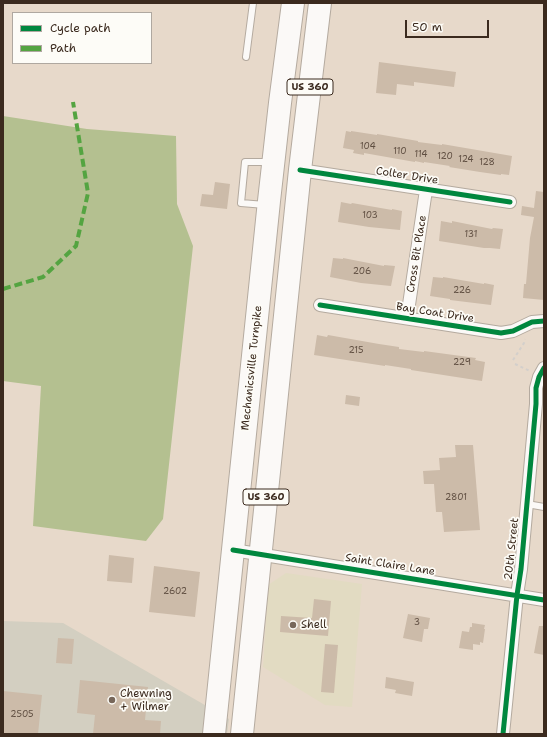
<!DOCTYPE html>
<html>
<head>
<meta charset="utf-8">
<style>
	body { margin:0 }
	#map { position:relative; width:547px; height:737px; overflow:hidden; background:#e7d9ca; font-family:"Shantell Sans",sans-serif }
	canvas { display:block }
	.frame { position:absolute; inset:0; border:4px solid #3b2a1e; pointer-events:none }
	.legend { position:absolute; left:12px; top:12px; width:140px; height:52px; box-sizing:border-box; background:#fdfcf7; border:1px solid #afa8a0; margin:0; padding:5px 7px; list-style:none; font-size:12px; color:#3b2a1e }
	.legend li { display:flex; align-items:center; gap:8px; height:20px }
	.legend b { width:20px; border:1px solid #afa8a0 }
	.scale { position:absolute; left:405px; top:20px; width:84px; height:18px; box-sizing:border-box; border:2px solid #3b2a1e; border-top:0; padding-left:5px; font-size:12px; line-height:14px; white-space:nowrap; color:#3b2a1e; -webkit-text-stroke:3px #fdfcf7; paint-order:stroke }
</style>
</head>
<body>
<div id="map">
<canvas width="547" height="737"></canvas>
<div class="frame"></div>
<ul class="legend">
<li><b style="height:5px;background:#00873e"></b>Cycle path</li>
<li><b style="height:5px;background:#54a441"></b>Path</li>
</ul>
<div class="scale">50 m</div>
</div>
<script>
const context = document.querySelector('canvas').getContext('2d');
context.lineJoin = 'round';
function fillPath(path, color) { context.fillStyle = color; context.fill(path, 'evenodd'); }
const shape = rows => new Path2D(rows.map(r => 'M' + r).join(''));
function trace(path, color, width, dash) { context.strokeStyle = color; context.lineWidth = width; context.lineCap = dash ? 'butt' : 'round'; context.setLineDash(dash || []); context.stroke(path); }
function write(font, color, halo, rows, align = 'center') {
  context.font = font + ' "Shantell Sans",sans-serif'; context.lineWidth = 3.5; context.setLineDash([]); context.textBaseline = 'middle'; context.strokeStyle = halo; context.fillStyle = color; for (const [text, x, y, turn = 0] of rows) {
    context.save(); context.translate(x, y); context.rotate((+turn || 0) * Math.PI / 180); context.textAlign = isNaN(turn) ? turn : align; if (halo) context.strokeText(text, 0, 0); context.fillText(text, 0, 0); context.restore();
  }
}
fillPath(shape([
	[286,573,362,584,352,707,325,705,263,667,268,585]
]), '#e2dbc2');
fillPath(shape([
	[3,621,63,623,229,719,227,734,3,734]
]), '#d3cfc1');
fillPath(shape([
	[3,116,87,129,176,136,177,204,193,246,163,519,146,541,33,526,41,386,3,381]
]), '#b4c090');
fillPath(shape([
	[379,62,456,72,454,87,414,82,414,86,397,84,396,95,376,93],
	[346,131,351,132,351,131,377,135,377,134,418,141,418,142,442,145,442,144,512,156,509,175,501,174,501,175,480,172,449,167,450,166,424,162,424,163,415,161,415,162,364,153,364,155,353,153,354,150,343,148],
	[215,182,230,184,227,209,200,206,202,194,213,195],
	[536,191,544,192,544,300,523,298,524,284,526,284,530,238,534,217,521,215,522,206,534,208],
	[341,202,351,204,352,203,392,210,392,209,402,211,400,230,369,227,338,222],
	[441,221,452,223,452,221,492,229,493,228,503,229,500,249,490,248,484,248,439,241],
	[333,258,343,259,343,258,384,266,384,265,395,266,391,286,361,283,330,277],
	[433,277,443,278,443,277,484,284,484,283,494,285,491,305,450,300,450,299,430,296],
	[317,335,327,337,328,335,379,344,399,347,399,349,424,352,424,351,476,358,475,360,485,362,482,381,411,370,411,369,385,365,385,366,314,355],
	[346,395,360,397,359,406,345,404],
	[455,445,473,445,480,530,444,532,442,512,436,512,434,484,424,484,423,471,440,470,439,458,456,457],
	[109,555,134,558,132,583,107,581],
	[154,566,200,572,195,617,149,612],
	[314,599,331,601,328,636,280,632,281,616,312,618],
	[408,614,430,618,428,629,424,629,422,642,403,638],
	[472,623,485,625,484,629,485,629,483,643,480,642,480,645,473,644,473,650,459,648,462,631,469,632,470,627,472,627],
	[539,626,544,626,544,655,534,653],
	[58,638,74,639,72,664,56,663],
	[325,644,338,645,334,693,321,692],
	[386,677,414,682,412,696,395,693,396,690,385,688],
	[80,680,148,687,145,720,161,721,160,734,93,734,95,715,77,713],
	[3,691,42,695,38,734,3,734]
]), '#ccbba9');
const lane = shape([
	[246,57,253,3],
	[265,205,241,203,245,162,270,162],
	[527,504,544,507]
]);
const street = shape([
	[300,170,510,202],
	[320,305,501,333,513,331,532,322,544,321],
	[407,318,426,190],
	[233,550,544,600],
	[503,734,517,595,521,569,536,404,536,388,539,377,544,368]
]);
const highway = shape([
	[214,734,269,201,280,103,293,3],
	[242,734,300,170,320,3]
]);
trace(lane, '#b4aa9f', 8);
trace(street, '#b4aa9f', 14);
trace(highway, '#b4aa9f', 24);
trace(shape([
	[513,360,524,343,525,339],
	[515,364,530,371]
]), '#d3cfcb', 2, [3, 3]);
trace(lane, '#fbf9f7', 6);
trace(street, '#fbf9f7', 12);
trace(highway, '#fbf9f7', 22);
trace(shape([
	[3,289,43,277,76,246,88,193,73,102]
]), '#54a441', 4, [8, 4]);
trace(shape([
	[300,170,510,202],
	[320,305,501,333,513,331,532,322,544,321],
	[233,550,544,600],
	[503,734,517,595,521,569,536,404,536,388,539,377,544,368]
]), '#00873e', 5);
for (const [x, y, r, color] of [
	[293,625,4,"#77675a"],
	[112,700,4,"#77675a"]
]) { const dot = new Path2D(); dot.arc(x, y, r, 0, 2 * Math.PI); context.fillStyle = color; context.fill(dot); trace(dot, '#fdfcf7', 1.5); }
write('9px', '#5f4e41', null, [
	["104",368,147],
	["110",400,152],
	["114",421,155],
	["120",445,157],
	["124",466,160],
	["128",487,163],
	["103",370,216],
	["131",471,235],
	["206",362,272],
	["226",462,291],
	["215",356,351],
	["229",462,363],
	["2801",456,498],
	["2602",175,592],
	["3",417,623],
	["2505",22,715]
]);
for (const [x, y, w] of [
	[310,87,46],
	[266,497,46]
]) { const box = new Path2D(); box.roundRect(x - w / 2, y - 8, w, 16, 3); context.fillStyle = '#fdfcf7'; context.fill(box); trace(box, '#3b2a1e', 1); }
write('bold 10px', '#3b2a1e', null, [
	["US 360",310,87],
	["US 360",266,497]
]);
write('11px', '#3b2a1e', '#fdfcf7', [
	["Colter Drive",407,176,9],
	["Cross Bit Place",417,254,-81],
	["Bay Coat Drive",435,313,9],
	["Mechanicsville Turnpike",252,368,-84],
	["20th Street",512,549,-84],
	["Saint Claire Lane",390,565,9]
]);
write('11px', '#3b2a1e', '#fdfcf7', [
	["Shell",301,625],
	["Chewning",120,694],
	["+ Wilmer",120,707]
], 'left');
</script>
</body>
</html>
